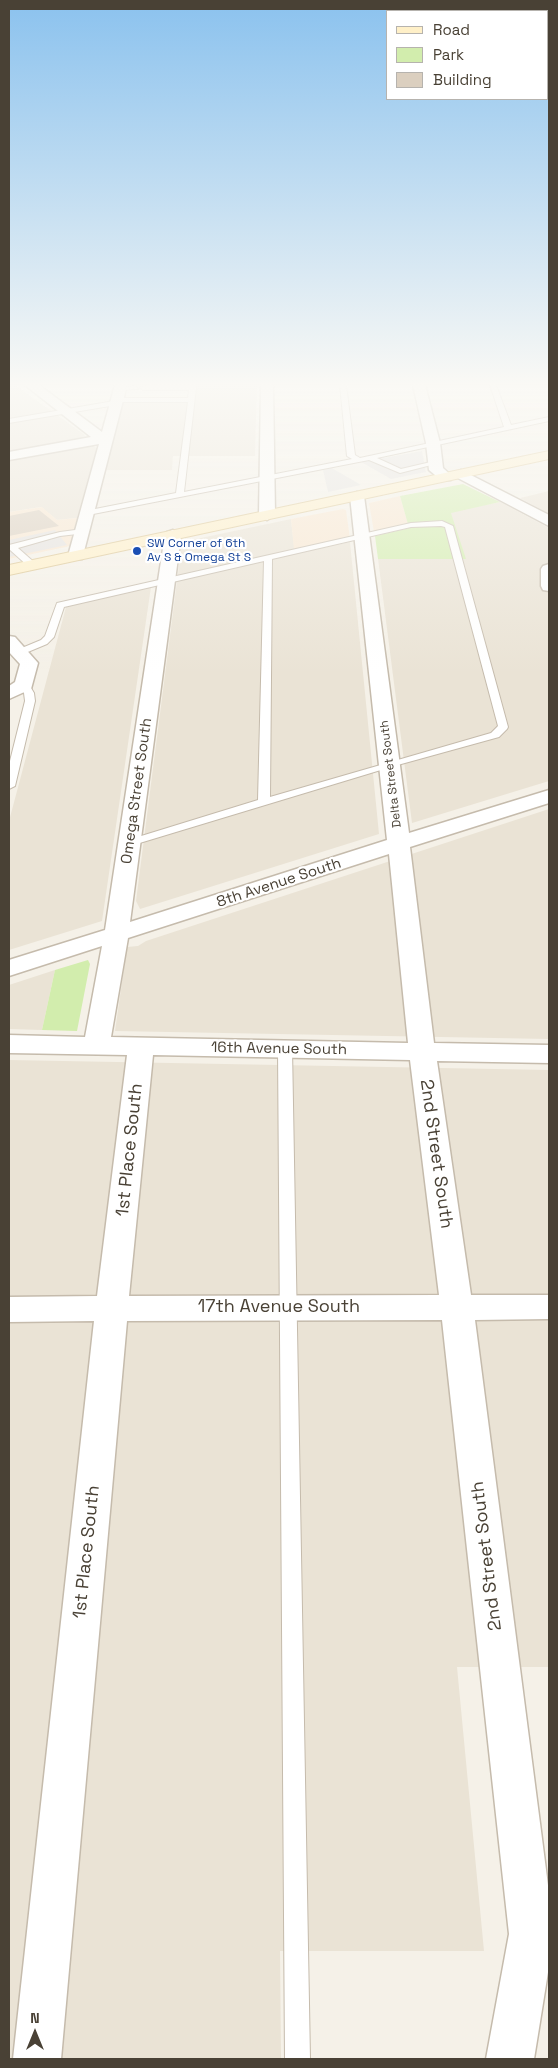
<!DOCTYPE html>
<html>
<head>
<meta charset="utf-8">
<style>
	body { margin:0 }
	#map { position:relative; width:558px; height:2068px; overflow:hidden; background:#f5f1e8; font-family:"Space Grotesk",sans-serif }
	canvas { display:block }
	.frame { position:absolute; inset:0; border:10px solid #494135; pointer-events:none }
	.legend { position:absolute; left:386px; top:10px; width:162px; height:90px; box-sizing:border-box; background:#fff; border:1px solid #b6b3ae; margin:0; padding:6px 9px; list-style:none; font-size:15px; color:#494135 }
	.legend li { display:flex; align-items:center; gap:10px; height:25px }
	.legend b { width:25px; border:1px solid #b6b3ae }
	.north { position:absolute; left:10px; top:2008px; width:50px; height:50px; -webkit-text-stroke:4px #fff; paint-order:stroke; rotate:0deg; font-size:14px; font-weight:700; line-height:20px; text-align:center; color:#494135 }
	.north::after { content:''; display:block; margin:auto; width:18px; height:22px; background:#494135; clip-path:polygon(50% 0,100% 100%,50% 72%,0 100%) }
</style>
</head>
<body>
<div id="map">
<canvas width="558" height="2068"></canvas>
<div class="frame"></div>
<ul class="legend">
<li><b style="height:6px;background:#fff0c8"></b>Road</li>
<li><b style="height:14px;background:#d2edad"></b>Park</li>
<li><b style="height:14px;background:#dbcfbf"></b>Building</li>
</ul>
<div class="north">N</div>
</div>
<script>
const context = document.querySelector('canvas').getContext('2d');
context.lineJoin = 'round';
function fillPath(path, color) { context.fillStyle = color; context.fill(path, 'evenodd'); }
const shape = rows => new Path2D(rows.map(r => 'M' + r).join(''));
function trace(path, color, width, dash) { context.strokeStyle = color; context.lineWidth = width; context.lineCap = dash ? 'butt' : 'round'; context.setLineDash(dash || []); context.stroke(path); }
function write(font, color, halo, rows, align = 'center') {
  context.font = font + ' "Space Grotesk",sans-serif'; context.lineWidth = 4.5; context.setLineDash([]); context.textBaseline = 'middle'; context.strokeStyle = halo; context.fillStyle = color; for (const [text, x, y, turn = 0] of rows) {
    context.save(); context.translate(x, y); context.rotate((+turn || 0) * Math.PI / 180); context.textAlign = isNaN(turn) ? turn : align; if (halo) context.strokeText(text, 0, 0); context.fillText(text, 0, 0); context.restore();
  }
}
fillPath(shape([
	[9,385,15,385,85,435,83,438,9,451],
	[196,385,257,385,255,456,173,456,172,470,106,470,123,403,193,403],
	[93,446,97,448,77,518,57,520,41,507,9,512,9,461],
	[549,491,549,514,520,498],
	[500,502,549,528,549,781,412,823,378,559,465,559,450,512],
	[291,519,295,554,350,542,379,834,140,909,136,901,182,542],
	[151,587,102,921,9,950,9,821,66,607],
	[549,809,549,1039,115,1031,127,947,138,946,146,941],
	[55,970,42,1030,9,1029,9,985],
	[9,1060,549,1070,549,1667,457,1667,484,1951,280,1951,281,2059,9,2059]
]), '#eae3d5');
fillPath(shape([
	[400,496,408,524,374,532,369,503],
	[42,507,57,520,77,518,70,546,9,559,9,512],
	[343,509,346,510,350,539,294,550,291,519]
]), '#f9e7d1');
fillPath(shape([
	[463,484,500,502,451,513,466,559,378,559,375,536,409,528,400,496],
	[88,960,90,964,77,1031,42,1030,55,970]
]), '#d2edad');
fillPath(shape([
	[422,451,426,472,391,479,361,462],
	[332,468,361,485,328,492,323,470],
	[55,530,67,545,9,557,9,540]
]), '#e6e3e0');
fillPath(shape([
	[39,510,59,526,9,536,9,516]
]), '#dbcfbf');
const service = shape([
	[190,385,196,385,196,388,184,492,352,459,347,456,340,385,346,385,355,455,360,458,504,427,490,385,496,385,511,425,549,417,549,421,377,458,401,469,435,461,439,463,400,473,369,460,88,515,85,515,85,511,176,493,188,402,119,402,116,405,9,423,9,419,114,401,117,398,188,398,189,390,143,390,140,388,143,386,190,385],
	[136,386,138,389,120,390,117,388,136,386],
	[442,521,453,526,508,727,507,729,499,737,394,766,133,845,125,845,125,841,258,800,264,561,64,607,54,637,47,644,23,654,17,654,17,650,41,640,45,636,57,603,411,523,442,521],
	[441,526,445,527,498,726,491,733,270,797,272,559,411,527,441,526],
	[83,529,86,529,86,533,60,536,18,548,35,563,35,567,29,567,9,549,9,545,60,532,83,529],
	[24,682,28,683,34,693,35,701,15,786,9,789,9,765,25,701,24,693,19,685,24,682],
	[285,1043,292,1048,310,2059,285,2059,278,1048,285,1043]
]);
const minor = shape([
	[25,385,39,385,102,432,115,385,127,385,82,559,70,559,68,556,99,444,9,460,9,452,91,437,25,385],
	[261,385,273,385,275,515,267,520,259,515,261,385],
	[413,385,425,385,440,443,443,468,453,477,451,480,441,480,429,470,426,443,413,385],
	[461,470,549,515,549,526,456,477,454,474,461,470],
	[357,492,364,496,409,833,549,790,549,803,410,847,434,1043,549,1045,549,1063,437,1061,471,1295,549,1295,549,1319,475,1320,549,1893,549,1966,534,2059,486,2059,509,1934,442,1320,127,1321,61,2059,13,2059,94,1321,9,1322,9,1297,97,1296,127,1055,9,1053,9,1035,85,1037,102,946,9,976,9,960,105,930,165,535,167,532,173,530,181,535,130,922,387,840,350,496,357,492],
	[389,854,408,1043,111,1037,128,938,389,854],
	[153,1055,410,1060,439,1295,129,1296,153,1055],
	[549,564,549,591,543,590,541,586,541,569,543,566,549,564],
	[9,636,15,637,38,663,31,689,9,699,9,686,15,682,20,664,9,652,9,636]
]);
const secondary = shape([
	[549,451,549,459,9,575,9,565,549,451]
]);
trace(service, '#c5bbac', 2);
trace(minor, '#c5bbac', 3);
trace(secondary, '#ddc795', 2);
fillPath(service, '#fff');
fillPath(minor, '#fff');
fillPath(secondary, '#fff0c8');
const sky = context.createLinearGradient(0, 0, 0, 674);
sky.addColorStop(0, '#8bc2ee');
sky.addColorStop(0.57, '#faf9f5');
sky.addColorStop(1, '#faf9f500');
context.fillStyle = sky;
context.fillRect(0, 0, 558, 674);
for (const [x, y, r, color] of [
	[137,551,5,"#1a4fb4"]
]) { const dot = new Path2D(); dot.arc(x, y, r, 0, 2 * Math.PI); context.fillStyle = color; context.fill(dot); trace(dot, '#fff', 2); }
write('12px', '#164399', '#fff', [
	["SW Corner of 6th",147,544],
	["Av S & Omega St S",147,558]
], 'left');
write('12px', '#494135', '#fff', [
	["Delta Street South",391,774,-97]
]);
write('15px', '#494135', '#fff', [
	["Omega Street South",137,791,-82],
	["8th Avenue South",279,883,-18],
	["16th Avenue South",279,1049,1]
]);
write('18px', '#494135', '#fff', [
	["1st Place South",130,1150,-84],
	["2nd Street South",436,1154,82],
	["17th Avenue South",279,1307],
	["1st Place South",87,1552,-84],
	["2nd Street South",487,1556,-97]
]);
</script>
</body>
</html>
